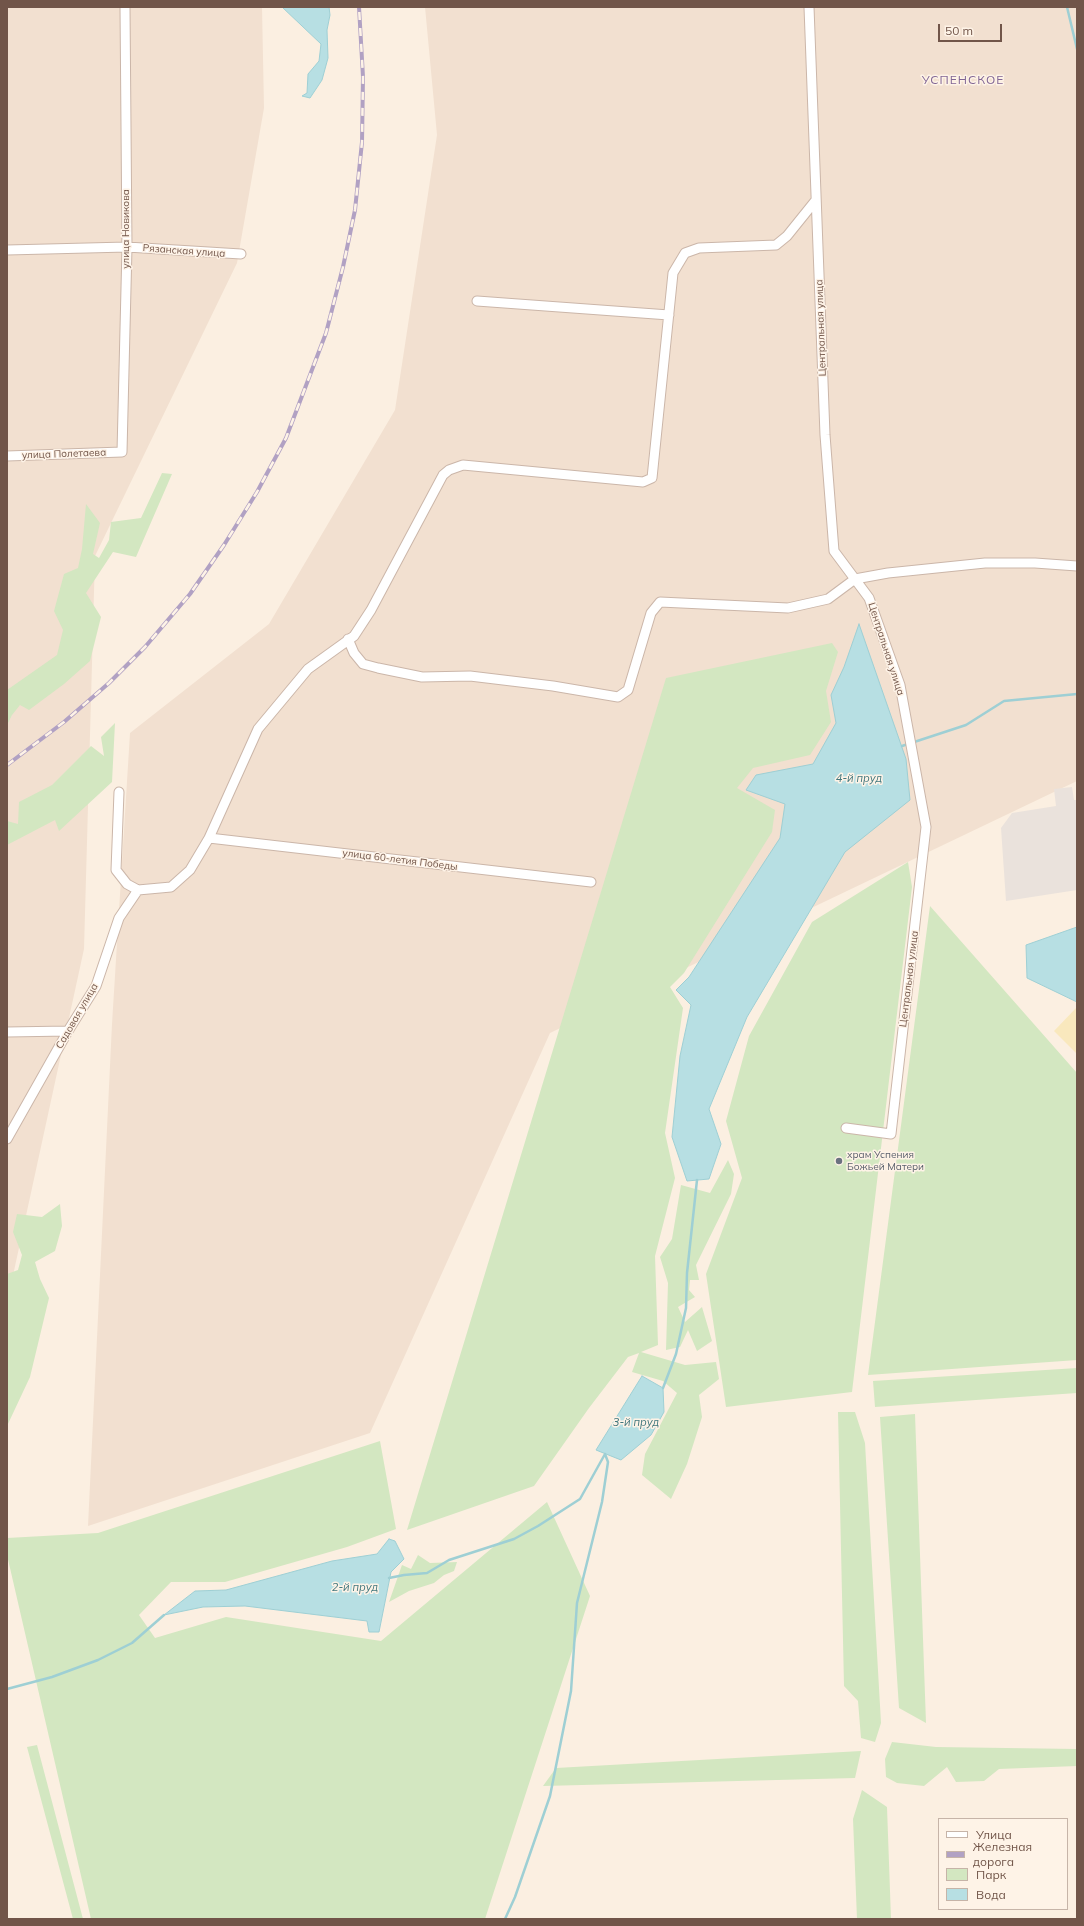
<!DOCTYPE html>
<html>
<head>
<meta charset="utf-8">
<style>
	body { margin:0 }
	#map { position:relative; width:1084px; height:1926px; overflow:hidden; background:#fbefe1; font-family:Mulish,sans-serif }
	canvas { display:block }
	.frame { position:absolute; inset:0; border:8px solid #715549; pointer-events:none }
	.legend { position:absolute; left:938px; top:1818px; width:130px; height:92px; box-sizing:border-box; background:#fef3e7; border:1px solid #c6b4a8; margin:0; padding:5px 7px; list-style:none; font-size:12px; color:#715549 }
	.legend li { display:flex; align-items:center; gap:8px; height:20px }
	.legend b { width:20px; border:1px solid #c6b4a8 }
	.scale { position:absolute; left:938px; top:24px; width:64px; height:18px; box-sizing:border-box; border:2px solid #715549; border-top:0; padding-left:5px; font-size:12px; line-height:14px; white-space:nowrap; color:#715549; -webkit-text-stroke:3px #fef3e7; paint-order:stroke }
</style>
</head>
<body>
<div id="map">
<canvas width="1084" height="1926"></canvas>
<div class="frame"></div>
<ul class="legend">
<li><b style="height:5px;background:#fff"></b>Улица</li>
<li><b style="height:5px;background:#b1a1c3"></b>Железная дорога</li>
<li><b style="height:11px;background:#d3e7c1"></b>Парк</li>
<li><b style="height:11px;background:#b7dfe3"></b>Вода</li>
</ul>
<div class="scale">50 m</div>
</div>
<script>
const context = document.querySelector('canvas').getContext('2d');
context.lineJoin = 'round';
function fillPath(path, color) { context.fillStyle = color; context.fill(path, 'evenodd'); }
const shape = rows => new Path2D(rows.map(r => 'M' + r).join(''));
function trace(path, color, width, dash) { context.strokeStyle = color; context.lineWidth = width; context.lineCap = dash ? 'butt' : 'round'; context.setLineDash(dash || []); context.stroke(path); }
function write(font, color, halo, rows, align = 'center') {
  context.font = font + ' Mulish,sans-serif'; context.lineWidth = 3; context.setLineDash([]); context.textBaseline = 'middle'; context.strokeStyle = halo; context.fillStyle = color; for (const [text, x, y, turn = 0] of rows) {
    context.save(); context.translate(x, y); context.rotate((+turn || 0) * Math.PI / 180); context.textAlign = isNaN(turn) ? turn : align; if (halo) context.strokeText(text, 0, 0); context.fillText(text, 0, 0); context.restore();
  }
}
fillPath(shape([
	[7,7,262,7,264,108,237,263,95,556,84,949,7,1303],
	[425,7,1077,7,1077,781,550,1033,370,1433,88,1526,112,1024,130,733,269,624,395,410,437,135]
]), '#f2e0d0');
fillPath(shape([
	[1072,787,1074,800,1077,800,1077,890,1006,901,1001,828,1012,813,1056,806,1054,789]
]), '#eae2dc');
fillPath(shape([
	[162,473,172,474,136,557,113,552,86,593,101,617,90,661,64,684,29,710,20,705,12,715,7,725,7,690,57,655,63,630,54,611,64,574,78,568,82,549,86,504,100,523,93,554,99,558,109,540,111,522,141,518],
	[832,643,838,652,826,691,831,722,810,755,753,768,737,788,775,810,772,832,684,973,670,987,683,1008,665,1133,675,1178,655,1256,658,1345,641,1352,685,1365,716,1362,719,1379,699,1395,702,1417,687,1464,671,1499,642,1475,645,1454,677,1393,663,1381,632,1372,639,1353,628,1357,589,1408,534,1486,407,1530,666,678],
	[115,723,112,782,59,831,55,820,7,845,7,821,18,824,19,802,52,785,91,746,104,756,101,737],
	[908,862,912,887,852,1392,726,1407,706,1274,742,1178,726,1121,749,1036,812,922],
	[930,906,1077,1073,1077,1360,868,1375],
	[728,1160,734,1174,731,1194,696,1265,699,1280,690,1280,689,1290,695,1297,678,1307,685,1322,702,1307,712,1341,697,1351,688,1330,680,1347,666,1350,668,1283,660,1257,672,1239,681,1185,710,1193],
	[60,1204,62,1226,55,1251,35,1262,40,1279,49,1298,30,1377,7,1426,7,1274,18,1270,22,1255,13,1232,17,1214,42,1217],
	[1077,1368,1077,1393,875,1407,873,1381],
	[838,1412,855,1412,865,1443,881,1723,875,1742,861,1738,858,1701,844,1686],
	[915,1414,926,1723,899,1708,880,1417],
	[380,1441,396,1529,347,1547,225,1582,171,1582,139,1615,155,1638,226,1617,381,1641,547,1502,590,1596,485,1919,91,1919,7,1555,7,1538,98,1533],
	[418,1555,430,1563,457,1562,454,1571,444,1575,434,1583,409,1591,389,1602,402,1565,411,1569],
	[892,1742,936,1747,1077,1749,1077,1766,999,1769,984,1781,956,1782,947,1767,924,1786,897,1783,886,1777,885,1759],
	[37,1745,83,1919,73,1919,27,1747],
	[861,1751,855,1778,543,1786,556,1768],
	[862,1790,887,1807,891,1919,857,1919,853,1819]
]), '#d3e7c1');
fillPath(shape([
	[1077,1007,1077,1054,1054,1031]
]), '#f9e8bd');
const water = shape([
	[282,7,329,7,330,15,327,30,328,58,322,80,310,98,302,96,307,93,308,74,319,61,321,44,282,7],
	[859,624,906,759,910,800,845,852,747,1017,709,1109,721,1144,709,1179,687,1181,672,1137,680,1056,691,1005,676,990,689,977,780,838,785,804,746,790,756,775,813,764,836,723,831,695,844,667,859,624],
	[1077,927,1077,1002,1027,978,1026,945,1077,927],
	[642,1376,663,1388,664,1412,651,1435,621,1460,596,1450,642,1376],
	[389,1539,395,1541,404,1559,391,1572,379,1632,369,1632,367,1621,245,1606,203,1607,164,1615,195,1591,226,1590,332,1561,377,1554,389,1539]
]);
fillPath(water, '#b7dfe3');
trace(water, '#9ecfd4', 1);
trace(shape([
	[1067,7,1077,49],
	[902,746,966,725,1004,701,1077,694],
	[663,1388,676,1354,686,1308,687,1273,697,1180],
	[389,1578,404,1575,427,1573,449,1560,514,1539,538,1526,580,1499,605,1454],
	[7,1689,52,1677,98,1660,132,1643,164,1615],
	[505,1919,515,1897,550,1796,571,1691,577,1603,602,1502,608,1462,605,1454]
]), '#9ecfd4', 2.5);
const street = shape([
	[809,7,825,435,834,551,869,598,900,685,926,827,891,1134,846,1128],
	[7,250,127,247,241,254],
	[477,301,669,315],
	[7,456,122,452,127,247,125,7],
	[348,639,354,653,363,664,378,668,422,677,470,676,553,686,618,697,628,690,651,613,660,602,788,608,828,599,855,579,888,573,985,563,1035,563,1077,566],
	[119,792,116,870,127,884,138,890,171,887,190,870,209,838,258,729,308,669,354,636,371,610,443,475,449,470,463,465,643,482,652,478,673,273,685,253,699,248,776,245,787,236,816,200],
	[209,838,591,882],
	[7,1032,68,1031],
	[7,1139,68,1031,96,986,119,918,138,890]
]);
trace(street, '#cbb6a9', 11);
trace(street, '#fff', 9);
const rail = shape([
	[7,765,64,722,109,683,145,647,190,594,224,545,257,492,286,438,326,333,343,267,355,210,362,142,363,77,359,7]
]);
trace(rail, '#b1a1c3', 4);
trace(rail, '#fef3e7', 2.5, [8]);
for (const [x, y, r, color] of [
	[839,1161,4,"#6b7280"]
]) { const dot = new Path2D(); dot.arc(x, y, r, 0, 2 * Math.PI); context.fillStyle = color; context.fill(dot); trace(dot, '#fef3e7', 1.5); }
write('10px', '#715549', '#fef3e7', [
	["улица Новикова",126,229,-90],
	["Рязанская улица",184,251,4],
	["Центральная улица",821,328,-92],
	["улица Полетаева",64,454,-2],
	["Центральная улица",886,649,72],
	["улица 60-летия Победы",400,860,7],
	["Центральная улица",909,979,-83],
	["Садовая улица",77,1016,-60]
]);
write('10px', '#5b616d', '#fef3e7', [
	["храм Успения",847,1155],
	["Божьей Матери",847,1167]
], 'left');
write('italic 11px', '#41777d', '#fef3e7', [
	["4-й пруд",859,779],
	["3-й пруд",636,1423],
	["2-й пруд",355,1588]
]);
context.letterSpacing = '1px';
write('12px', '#816594', '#fef3e7', [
	["УСПЕНСКОЕ",963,80]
]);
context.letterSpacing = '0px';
</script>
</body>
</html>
